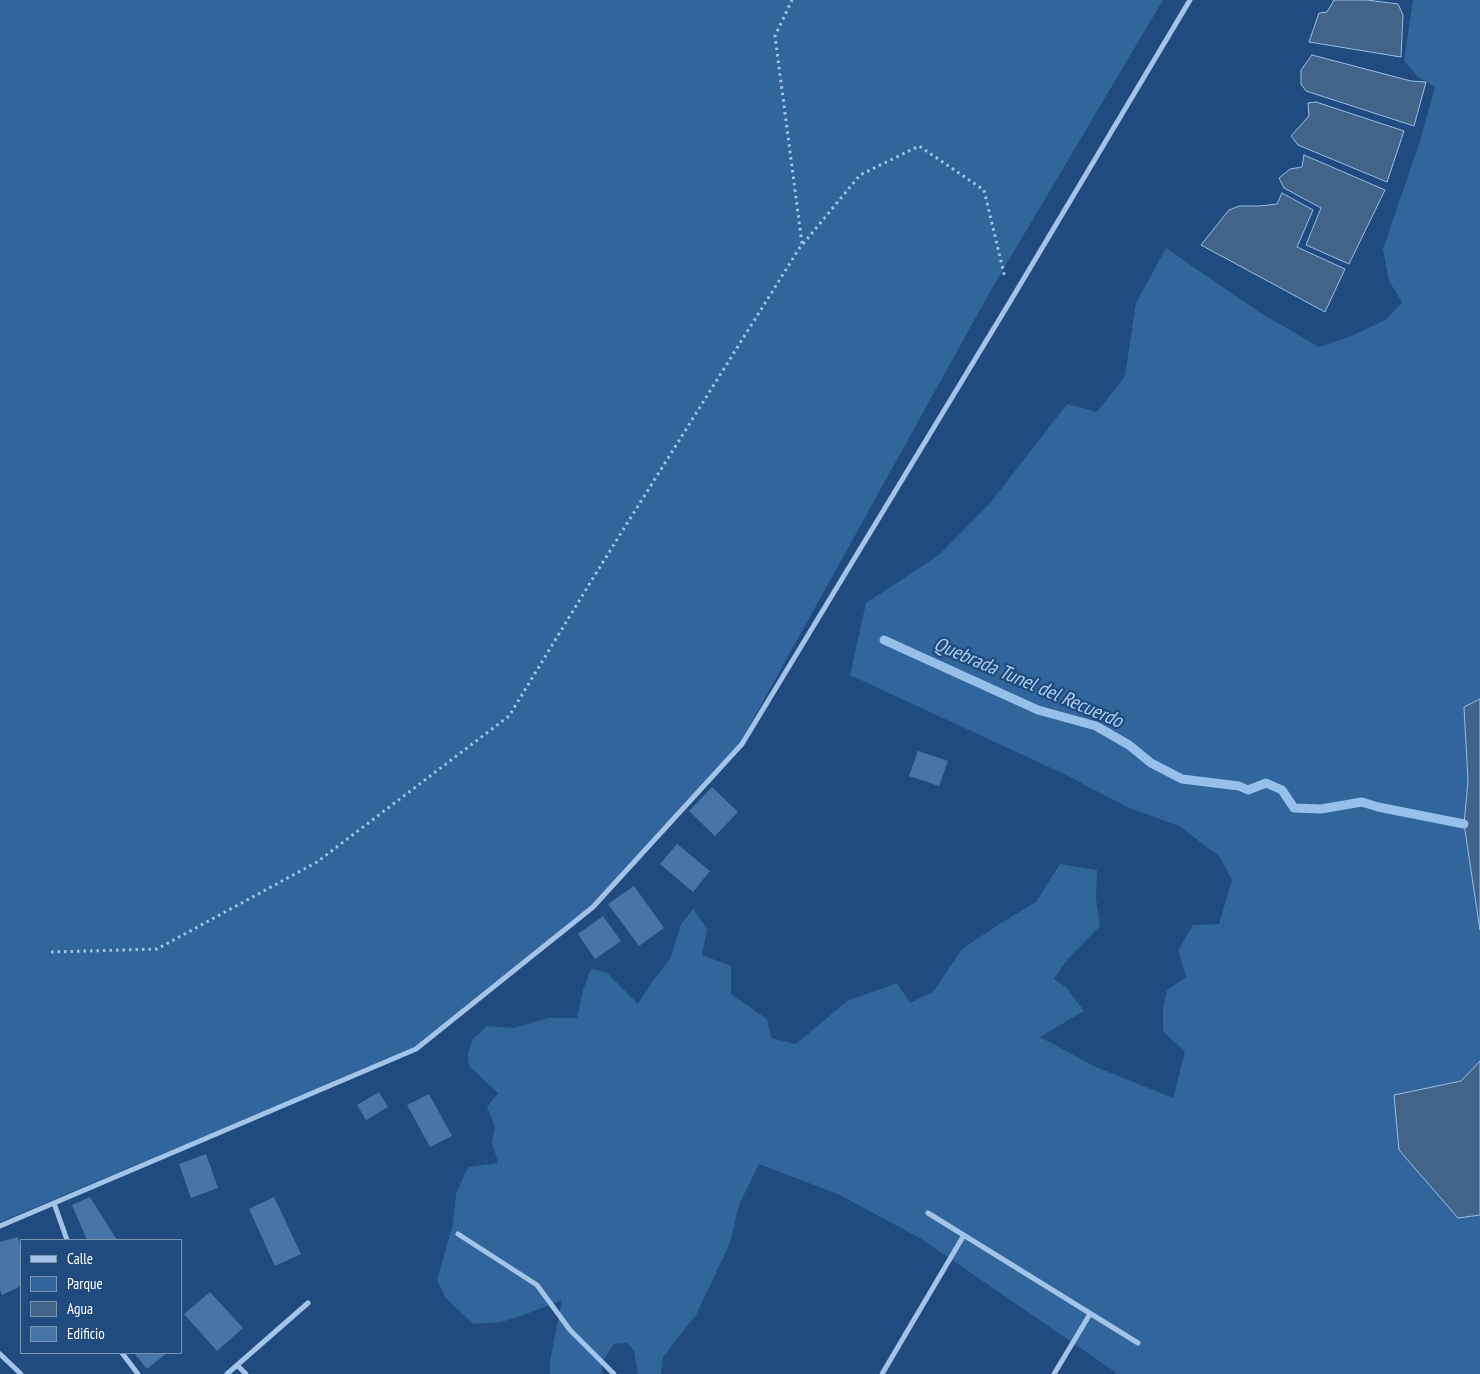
<!DOCTYPE html>
<html>
<head>
<meta charset="utf-8">
<style>
	body { margin:0 }
	#map { position:relative; width:1480px; height:1374px; overflow:hidden; background:#1f4b7e; font-family:"PT Sans Narrow",sans-serif }
	canvas { display:block }
	.legend { position:absolute; left:20px; top:1239px; width:162px; height:115px; box-sizing:border-box; background:#1f4b7e; border:1px solid #7993b2; margin:0; padding:6px 9px; list-style:none; font-size:15px; color:#fff }
	.legend li { display:flex; align-items:center; gap:10px; height:25px }
	.legend b { width:25px; border:1px solid #7993b2 }
</style>
</head>
<body>
<div id="map">
<canvas width="1480" height="1374"></canvas>
<ul class="legend">
<li><b style="height:6px;background:#a3c4e7"></b>Calle</li>
<li><b style="height:14px;background:#32659c"></b>Parque</li>
<li><b style="height:14px;background:#436489"></b>Agua</li>
<li><b style="height:14px;background:#4875a7"></b>Edificio</li>
</ul>
</div>
<script>
const context = document.querySelector('canvas').getContext('2d');
context.lineJoin = 'round';
function fillPath(path, color) { context.fillStyle = color; context.fill(path, 'evenodd'); }
const shape = rows => new Path2D(rows.map(r => 'M' + r).join(''));
function trace(path, color, width, dash) { context.strokeStyle = color; context.lineWidth = width; context.lineCap = dash ? 'butt' : 'round'; context.setLineDash(dash || []); context.stroke(path); }
function write(font, color, halo, rows, align = 'center') {
  context.font = font + ' "PT Sans Narrow",sans-serif'; context.lineWidth = 4.5; context.setLineDash([]); context.textBaseline = 'middle'; context.strokeStyle = halo; context.fillStyle = color; for (const [text, x, y, turn = 0] of rows) {
    context.save(); context.translate(x, y); context.rotate((+turn || 0) * Math.PI / 180); context.textAlign = isNaN(turn) ? turn : align; if (halo) context.strokeText(text, 0, 0); context.fillText(text, 0, 0); context.restore();
  }
}
fillPath(shape([
	[0,0,1163,0,991,290,740,743,591,906,415,1048,0,1222],
	[1413,0,1480,0,1480,699,1464,707,1468,781,1464,824,1480,930,1480,1061,1462,1081,1394,1095,1458,1218,1480,1215,1480,1374,1118,1374,923,1240,840,1195,759,1164,739,1205,730,1243,696,1315,663,1357,661,1374,638,1374,634,1351,627,1343,614,1344,602,1362,602,1374,550,1374,550,1361,562,1300,521,1316,501,1322,473,1324,446,1298,437,1280,453,1224,456,1194,468,1167,498,1163,492,1142,495,1127,487,1107,498,1093,469,1066,468,1053,473,1039,487,1026,514,1028,548,1018,577,1018,583,990,591,969,606,972,638,1004,652,982,671,957,681,924,693,909,707,929,702,955,731,966,731,994,767,1019,771,1038,796,1044,847,1001,897,983,910,1003,933,992,962,949,1001,923,1036,902,1060,864,1097,870,1096,899,1100,926,1066,961,1054,979,1066,987,1084,1011,1040,1037,1096,1067,1173,1098,1185,1052,1163,1031,1163,1008,1167,990,1186,977,1178,950,1193,925,1219,924,1232,880,1220,857,1179,826,1127,807,1064,774,850,675,866,603,939,555,991,502,1067,404,1097,412,1125,376,1136,303,1166,248,1259,312,1319,347,1354,335,1387,319,1402,302,1389,281,1383,249,1420,141,1435,87,1418,77,1404,61]
]), '#32659c');
const water = shape([
	[1334,0,1367,0,1398,4,1403,15,1401,57,1309,42,1319,13,1327,12,1334,0],
	[1312,55,1411,81,1426,82,1414,126,1306,91,1301,84,1301,70,1312,55],
	[1316,102,1404,131,1387,182,1298,145,1291,136,1309,116,1308,103,1316,102],
	[1304,155,1385,190,1349,264,1306,245,1321,208,1284,188,1279,178,1290,169,1302,167,1304,155],
	[1282,193,1313,210,1297,247,1345,269,1325,312,1201,245,1229,210,1239,206,1259,206,1277,204,1282,193],
	[1480,699,1480,930,1464,824,1468,781,1464,707,1480,699],
	[1480,1061,1480,1215,1458,1218,1399,1150,1394,1095,1461,1081,1480,1061]
]);
fillPath(water, '#436489');
trace(water, '#96bfe9', 1);
trace(shape([
	[884,640,1038,710,1096,726,1129,745,1151,763,1182,779,1239,786,1248,790,1266,783,1282,790,1294,808,1321,809,1362,802,1378,807,1464,824]
]), '#96bfe9', 9);
fillPath(shape([
	[918,751,948,761,939,786,909,776],
	[712,787,738,812,715,836,689,811],
	[677,844,710,871,693,892,660,864],
	[634,886,664,928,639,946,608,904],
	[603,916,621,941,595,959,578,934],
	[379,1092,388,1107,366,1120,357,1105],
	[429,1094,452,1136,430,1147,407,1105],
	[206,1154,218,1188,191,1198,179,1164],
	[90,1197,117,1240,87,1240,72,1205],
	[274,1197,301,1254,275,1266,249,1209],
	[18,1237,21,1247,21,1286,2,1295,0,1290,0,1242],
	[210,1292,243,1328,217,1351,184,1314],
	[134,1353,167,1353,147,1369]
]), '#4875a7');
trace(shape([
	[803,244,860,175,919,146,984,190,1005,278],
	[51,952,157,949,317,862,509,716,593,578,802,244,775,36,792,0]
]), '#a3c4e7', 3, [2.5, 4]);
trace(shape([
	[54,1203,67,1240],
	[928,1213,1138,1343],
	[0,1226,416,1049,593,907,742,744,1011,300,1190,0],
	[458,1234,537,1285,570,1330,614,1374],
	[122,1353,138,1374],
	[0,1354,21,1374],
	[238,1366,246,1374],
	[227,1374,308,1303],
	[882,1374,964,1235],
	[1054,1374,1090,1314]
]), '#a3c4e7', 5);
write('italic 20px', '#aeceef', '#1f4b7e', [
	["Quebrada Tunel del Recuerdo",1028,683,23]
]);
</script>
</body>
</html>
